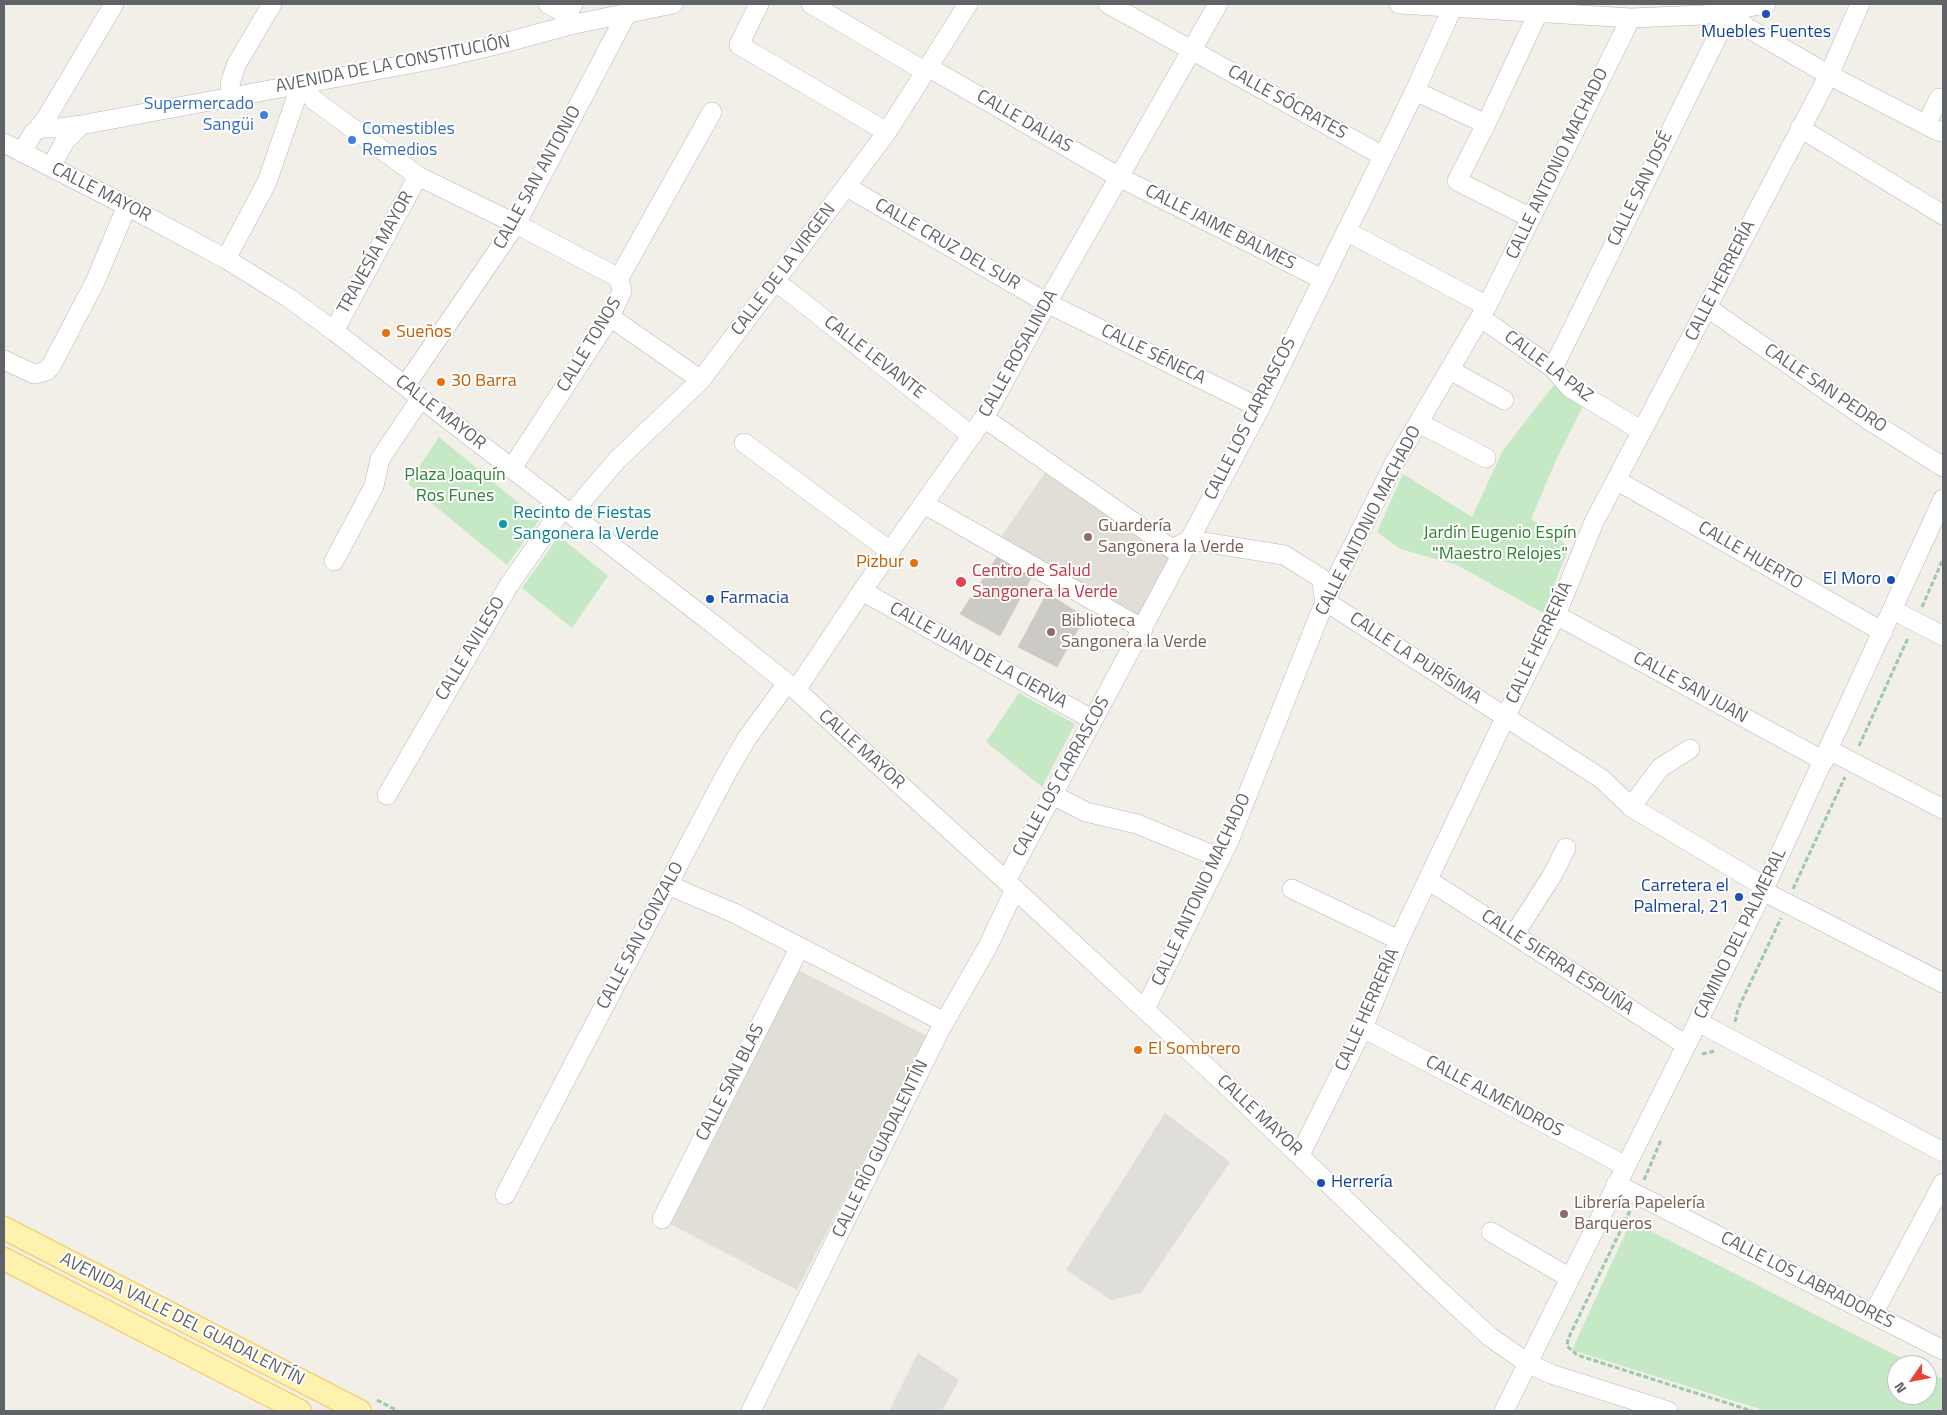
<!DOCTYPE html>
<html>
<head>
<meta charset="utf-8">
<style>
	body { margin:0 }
	#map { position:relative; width:1947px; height:1415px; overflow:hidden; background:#f1efe8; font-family:"Titillium Web",sans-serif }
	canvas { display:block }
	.frame { position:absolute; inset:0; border:5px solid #5f6368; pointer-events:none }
	.north { position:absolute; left:1887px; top:1355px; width:50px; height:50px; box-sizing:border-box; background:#fff; border:1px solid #bfc1c3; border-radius:50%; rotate:237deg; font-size:14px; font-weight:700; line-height:20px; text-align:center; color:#5f6368 }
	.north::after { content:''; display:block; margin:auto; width:18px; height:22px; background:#ea4335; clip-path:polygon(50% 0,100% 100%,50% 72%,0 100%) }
</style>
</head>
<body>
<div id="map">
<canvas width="1947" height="1415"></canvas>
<div class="frame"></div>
<div class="north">N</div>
</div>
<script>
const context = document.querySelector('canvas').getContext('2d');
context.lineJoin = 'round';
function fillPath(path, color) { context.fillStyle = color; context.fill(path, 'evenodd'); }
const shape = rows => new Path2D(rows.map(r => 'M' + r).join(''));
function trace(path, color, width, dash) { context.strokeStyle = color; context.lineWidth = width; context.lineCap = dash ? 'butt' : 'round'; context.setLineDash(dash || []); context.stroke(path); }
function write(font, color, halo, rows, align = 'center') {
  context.font = font + ' "Titillium Web",sans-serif'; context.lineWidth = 4; context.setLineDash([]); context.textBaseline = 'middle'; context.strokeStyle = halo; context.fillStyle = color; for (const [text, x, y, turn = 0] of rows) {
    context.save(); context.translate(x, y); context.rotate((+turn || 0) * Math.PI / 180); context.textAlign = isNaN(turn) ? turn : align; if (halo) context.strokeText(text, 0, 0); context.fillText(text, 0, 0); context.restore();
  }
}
fillPath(shape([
	[1165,1113,1230,1162,1141,1293,1111,1300,1066,1270],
	[918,1353,959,1380,942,1411,889,1411]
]), '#e0deda');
fillPath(shape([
	[1045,473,1169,558,1143,629,996,544],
	[798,970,927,1036,797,1290,668,1223]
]), '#e1ded6');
fillPath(shape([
	[1554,385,1584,404,1556,460,1531,519,1569,547,1543,613,1457,565,1400,549,1377,532,1403,474,1472,517,1503,450],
	[439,437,539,520,507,565,408,484],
	[559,536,608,576,572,628,522,588],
	[1019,693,1075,724,1042,787,986,742],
	[1631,1221,1915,1365,1897,1365,1897,1395,1927,1395,1927,1371,1943,1379,1943,1411,1766,1411,1572,1350]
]), '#c5e8c5');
const building = shape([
	[999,554,1032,577,1000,636,960,614,999,554],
	[1047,593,1085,617,1057,667,1018,647,1047,593]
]);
fillPath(building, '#cccac5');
trace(building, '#d6d1c6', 1);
const minor = shape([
	[548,4,567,14],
	[759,4,739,45,887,132],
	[811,4,926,72],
	[1108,4,1383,156],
	[1399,4,1631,18,1703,15,1766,4],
	[570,25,567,14,573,4],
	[928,67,1119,177,1322,279],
	[301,84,315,101,418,176,516,224,619,278],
	[1415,91,1486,124,1538,13],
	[231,97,230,84,236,65,272,4],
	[1486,124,1457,181,1531,218],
	[1926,125,1939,98,1943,99],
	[1800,128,1943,215],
	[37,130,47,117,114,4],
	[4,143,127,206,226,259,289,298,334,331,713,624,796,690,1006,881,1226,1085,1437,1288,1489,1336,1527,1363,1551,1374,1668,1411],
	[22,153,33,133,41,128,60,128,81,125,436,59,500,44,570,25,673,4],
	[51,167,65,141,81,125],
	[847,187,1047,303,1260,408],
	[1346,231,1487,306],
	[226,259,267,182,301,84],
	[774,283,787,290,972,436],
	[1708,308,1867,419,1943,467],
	[610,317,701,380],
	[1481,318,1553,368,1569,387,1642,431],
	[334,331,418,176],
	[4,360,34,374,46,371,51,366,95,282,127,206],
	[1553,368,1730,11,1746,27,1829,75,1938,131,1943,132],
	[1450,370,1504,400],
	[405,386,516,224,627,13],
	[984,418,1172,549,1190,540,1284,555,1321,578,1325,601,1602,779,1631,807,1765,887],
	[1419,423,1486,458],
	[744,443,890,551],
	[512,468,610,317,622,291,619,278,712,112],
	[1616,480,1883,632],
	[924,504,1143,629],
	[571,514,617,460,701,380,887,132,968,4],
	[334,561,374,486,380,459,421,398],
	[862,591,1093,720],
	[1893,610,1943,636],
	[1556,615,1824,761],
	[796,690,862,591,984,418,1047,303,1218,4],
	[1829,750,1943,809],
	[387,795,509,585,563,508],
	[1053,795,1086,812,1137,824,1220,858],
	[1631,807,1660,768,1690,749],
	[1428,880,1686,1045],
	[1006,881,1093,720,1260,408,1415,91,1454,4],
	[668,885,734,913,944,1022],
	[1292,889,1399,940],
	[1763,891,1943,983],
	[1514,935,1553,874,1566,848],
	[1145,1009,1229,841,1325,601,1394,464,1487,306,1631,18],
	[1698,1022,1943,1152],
	[1363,1028,1626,1166],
	[1300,1155,1363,1028,1399,940,1505,718,1556,615,1594,522,1829,75,1860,4],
	[1616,1184,1943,1350],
	[505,1195,725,776,747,738,787,683],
	[662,1219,800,947],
	[1491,1232,1570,1278],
	[1873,1314,1943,1183],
	[751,1411,941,1028,987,948,1015,889],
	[1504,1411,1763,891,1943,499]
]);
const major = shape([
	[4,1228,360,1411],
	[4,1259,300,1411]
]);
trace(minor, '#b5b8bc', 20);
trace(major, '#f2c960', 24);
trace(shape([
	[1922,607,1943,559],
	[1859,746,1908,638],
	[1793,889,1845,777],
	[1735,1022,1738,1009,1781,918],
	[1702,1054,1715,1051],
	[1644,1180,1661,1140],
	[1630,1211,1568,1339,1567,1346,1577,1355,1752,1411],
	[377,1400,398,1411]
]), '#9cc7a9', 3, [5, 2.5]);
trace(minor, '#fff', 19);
trace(major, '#fff2af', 22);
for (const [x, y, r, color] of [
	[1766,14,5,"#1a4fb4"],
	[264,115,5,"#3f7fe0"],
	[352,140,5,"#3f7fe0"],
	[386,333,5,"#e8710a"],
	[441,382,5,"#e8710a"],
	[503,524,5,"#0f9aa8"],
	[1088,537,5,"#8d6e63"],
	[914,563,5,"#e8710a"],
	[1891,580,5,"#1a4fb4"],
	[961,582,6,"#e0444e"],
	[710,599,5,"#1a4fb4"],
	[1051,632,5,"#8d6e63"],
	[1739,897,5,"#1a4fb4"],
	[1138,1050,5,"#e8710a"],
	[1321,1183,5,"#1a4fb4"],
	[1564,1214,5,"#8d6e63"]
]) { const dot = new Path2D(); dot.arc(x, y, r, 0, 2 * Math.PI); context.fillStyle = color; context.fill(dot); trace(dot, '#fff', 2); }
write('18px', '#164399', '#fff', [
	["Muebles Fuentes",1766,33,"center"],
	["El Moro",1881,580],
	["Farmacia",720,599,"left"],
	["Carretera el",1729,887],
	["Palmeral, 21",1729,908],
	["Herrería",1331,1183,"left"]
], 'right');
write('18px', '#5f6368', '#fff', [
	["AVENIDA DE LA CONSTITUCIÓN",393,65,-11],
	["CALLE SÓCRATES",1287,103,29],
	["CALLE DALIAS",1024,122,30],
	["CALLE ANTONIO MACHADO",1558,164,-64],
	["CALLE SAN ANTONIO",538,178,-61],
	["CALLE SAN JOSÉ",1641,189,-64],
	["CALLE MAYOR",101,193,27],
	["CALLE JAIME BALMES",1220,228,27],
	["CALLE CRUZ DEL SUR",947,245,30],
	["TRAVESÍA MAYOR",376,253,-61],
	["CALLE DE LA VIRGEN",784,270,-53],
	["CALLE HERRERÍA",1721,281,-63],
	["CALLE TONOS",590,345,-59],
	["CALLE ROSALINDA",1019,354,-61],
	["CALLE SÉNECA",1153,355,26],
	["CALLE LEVANTE",874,358,38],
	["CALLE LA PAZ",1548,367,37],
	["CALLE SAN PEDRO",1825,389,34],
	["CALLE MAYOR",440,413,38],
	["CALLE LOS CARRASCOS",1251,419,-63],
	["CALLE ANTONIO MACHADO",1369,521,-63],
	["CALLE HUERTO",1750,556,30],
	["CALLE HERRERÍA",1540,643,-65],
	["CALLE AVILESO",471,649,-59],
	["CALLE JUAN DE LA CIERVA",978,656,29],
	["CALLE LA PURÍSIMA",1415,659,33],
	["CALLE SAN JUAN",1690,688,29],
	["CALLE MAYOR",861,750,42],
	["CALLE LOS CARRASCOS",1062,777,-61],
	["CALLE ANTONIO MACHADO",1202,890,-65],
	["CAMINO DEL PALMERAL",1741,934,-64],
	["CALLE SAN GONZALO",641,936,-62],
	["CALLE SIERRA ESPUÑA",1557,963,33],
	["CALLE HERRERÍA",1368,1010,-66],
	["CALLE SAN BLAS",731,1083,-63],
	["CALLE ALMENDROS",1494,1097,28],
	["CALLE MAYOR",1259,1116,43],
	["CALLE RÍO GUADALENTÍN",881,1149,-64],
	["CALLE LOS LABRADORES",1807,1281,27],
	["AVENIDA VALLE DEL GUADALENTÍN",182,1320,27]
]);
write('18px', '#366cbe', '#fff', [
	["Supermercado",254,105],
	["Sangüi",254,126],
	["Comestibles",362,130,"left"],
	["Remedios",362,151,"left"]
], 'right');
write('18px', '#c56008', '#fff', [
	["Sueños",396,333],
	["30 Barra",451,382],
	["Pizbur",904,563,"right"],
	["El Sombrero",1148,1050]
], 'left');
write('18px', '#348238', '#fff', [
	["Plaza Joaquín",455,476],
	["Ros Funes",455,497],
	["Jardín Eugenio Espín",1500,534],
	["\"Maestro Relojes\"",1500,555]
]);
write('18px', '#0d838f', '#fff', [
	["Recinto de Fiestas",513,514],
	["Sangonera la Verde",513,535]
], 'left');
write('18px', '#785e54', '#fff', [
	["Guardería",1098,527],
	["Sangonera la Verde",1098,548],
	["Biblioteca",1061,622],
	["Sangonera la Verde",1061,643],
	["Librería Papelería",1574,1204],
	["Barqueros",1574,1225]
], 'left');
write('18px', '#be3a42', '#fff', [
	["Centro de Salud",972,572],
	["Sangonera la Verde",972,593]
], 'left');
</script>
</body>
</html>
